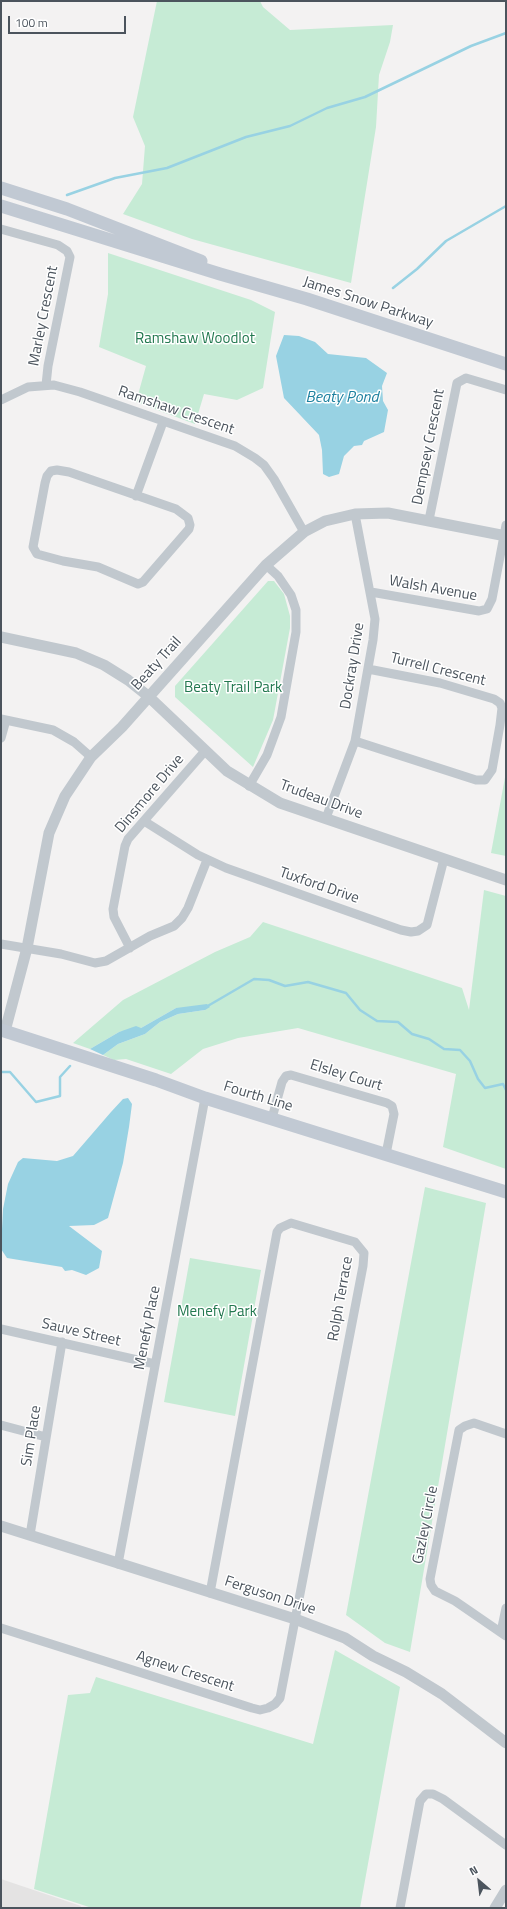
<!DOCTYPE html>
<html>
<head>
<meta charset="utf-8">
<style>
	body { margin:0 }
	#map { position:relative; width:507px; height:1909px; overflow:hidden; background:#f3f2f2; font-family:"Titillium Web",sans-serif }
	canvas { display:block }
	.frame { position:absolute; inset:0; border:2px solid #4b545d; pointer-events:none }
	.north { position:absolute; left:459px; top:1861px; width:40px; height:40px; -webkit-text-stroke:3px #fff; paint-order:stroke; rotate:332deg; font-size:11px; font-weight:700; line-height:16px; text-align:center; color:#4b545d }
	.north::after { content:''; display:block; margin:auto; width:14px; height:18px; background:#4b545d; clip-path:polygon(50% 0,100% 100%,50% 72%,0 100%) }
	.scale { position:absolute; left:8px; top:16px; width:118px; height:18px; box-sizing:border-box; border:2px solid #4b545d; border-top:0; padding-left:5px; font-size:12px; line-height:14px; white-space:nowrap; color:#4b545d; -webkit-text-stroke:3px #fff; paint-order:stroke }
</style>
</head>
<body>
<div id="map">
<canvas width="507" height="1909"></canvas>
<div class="frame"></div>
<div class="north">N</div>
<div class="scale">100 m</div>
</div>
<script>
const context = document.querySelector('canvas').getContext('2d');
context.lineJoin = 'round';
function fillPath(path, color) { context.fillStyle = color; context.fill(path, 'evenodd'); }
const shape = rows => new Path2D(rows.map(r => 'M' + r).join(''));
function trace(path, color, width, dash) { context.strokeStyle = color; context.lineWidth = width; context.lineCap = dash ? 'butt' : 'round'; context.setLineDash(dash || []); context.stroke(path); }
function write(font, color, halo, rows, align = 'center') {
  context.font = font + ' "Titillium Web",sans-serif'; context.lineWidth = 3; context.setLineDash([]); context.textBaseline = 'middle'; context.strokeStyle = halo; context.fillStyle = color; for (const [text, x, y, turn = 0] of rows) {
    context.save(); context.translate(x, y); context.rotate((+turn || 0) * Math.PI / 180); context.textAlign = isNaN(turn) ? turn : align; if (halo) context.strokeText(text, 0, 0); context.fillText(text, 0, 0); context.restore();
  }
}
fillPath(shape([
	[1,1879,81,1906,80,1908,1,1908]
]), '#e4e3e3');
fillPath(shape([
	[157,1,260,1,263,7,290,30,393,25,390,42,379,75,376,127,351,283,192,239,123,214,142,184,145,146,133,117],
	[108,253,251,300,275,312,263,388,237,400,204,394,195,424,136,402,146,366,99,347,108,294],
	[268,581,274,581,284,594,290,616,290,628,273,720,253,767,175,697,175,686],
	[506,772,506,856,491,853],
	[484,890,506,896,506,1169,443,1147,456,1074,298,1028,238,1038,203,1049,171,1074,126,1059,114,1060,103,1055,118,1044,145,1034,160,1022,178,1014,205,1010,176,1008,141,1028,119,1032,90,1049,73,1043,123,1000,215,952,250,937,263,922,462,988,469,1010],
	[425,1187,486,1203,410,1652,385,1643,346,1615],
	[190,1258,261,1270,235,1416,164,1402],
	[335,1650,400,1687,360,1908,92,1908,34,1889,68,1695,90,1693,96,1677,313,1744]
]), '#c6ebd5');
fillPath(shape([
	[284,335,299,336,315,342,328,354,366,358,387,373,382,386,383,401,388,410,384,432,364,441,362,445,354,446,344,456,339,474,329,477,323,474,322,450,319,435,284,398,276,356],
	[207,1004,210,1007,205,1010,178,1014,160,1022,145,1034,118,1044,103,1055,90,1049,119,1032,136,1026,141,1028,176,1008],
	[128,1098,132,1104,129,1127,123,1163,108,1218,94,1225,69,1226,102,1251,99,1268,86,1275,72,1270,65,1271,62,1267,7,1258,1,1249,3,1209,8,1184,18,1162,23,1158,57,1161,73,1156,111,1112,123,1099]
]), '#98d2e3');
trace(shape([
	[67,195,115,178,167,168,246,137,290,126,327,108,365,97,471,46,506,33],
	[393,288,417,269,446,241,506,206],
	[206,1007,254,979,269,980,285,986,308,982,346,993,360,1010,377,1021,398,1022,412,1034,429,1039,444,1049,460,1050,470,1061,478,1079,485,1088,503,1084,506,1090],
	[1,1072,10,1072,36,1102,60,1096,60,1077,70,1066]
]), '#98d2e3', 2.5);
trace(shape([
	[1,229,58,245,67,251,70,257,48,366,46,385],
	[1,400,28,387,54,385,80,392,235,446,255,458,264,465,274,479,304,532],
	[57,470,69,472,176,509,188,518,190,525,189,529,143,582,138,584,98,567,63,561,37,554,33,547,45,483,47,476,51,471,57,470],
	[136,496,163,422],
	[429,520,457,383,466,378,506,390],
	[371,592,479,611,487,609,492,599,506,525],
	[1,719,53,730,74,742,91,757],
	[1,738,6,720],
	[355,741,476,780,485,780,492,770,500,725,502,708,500,703,494,699,440,683,368,669],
	[249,786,267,755,281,717,296,632,296,610,291,595,278,576,266,565],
	[326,818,355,741,373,640,375,619,355,514],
	[144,821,198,855,226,868,401,930,411,932,418,931,427,925,444,859],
	[1,944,61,954,95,963,106,961,150,936,174,926,182,918,188,908,207,860],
	[130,948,114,917,113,909,125,846,128,839,205,751],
	[272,1118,282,1082,286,1076,291,1075,387,1103,392,1106,394,1114,386,1154],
	[1,1329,155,1364],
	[1,1425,46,1437],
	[506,1434,474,1423,465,1426,459,1430,430,1579,431,1585,435,1591,455,1601,506,1636],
	[30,1535,62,1342],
	[118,1564,205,1098],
	[1,1628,252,1708,260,1710,268,1708,275,1704,280,1698,363,1266,364,1253,355,1242,291,1223,280,1228,277,1232,210,1593],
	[501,1632,506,1608],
	[400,1908,420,1801,426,1794,433,1794,443,1799,506,1845]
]), '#c1c8ce', 9);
trace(shape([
	[1,637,76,653,104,665,128,680,148,696,227,771,280,803,506,880],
	[5,1031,27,948,49,833,65,796,91,757,122,727,266,565,304,532,325,521,355,514,388,513,506,536],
	[1,1526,295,1619,345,1638,373,1656,406,1672,442,1694,506,1743],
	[495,1908,506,1890]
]), '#c1c8ce', 11);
trace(shape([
	[1,188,67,209,201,261],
	[1,206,220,274,307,299,506,364],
	[1,1030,156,1080,205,1098,506,1192]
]), '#c1c9d3', 13);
write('15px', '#4b545d', '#fff', [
	["James Snow Parkway",368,303,18],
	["Marley Crescent",44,316,-79],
	["Ramshaw Crescent",176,411,19],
	["Dempsey Crescent",429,447,-79],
	["Walsh Avenue",433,589,10],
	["Beaty Trail",157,664,-48],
	["Dockray Drive",353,666,-81],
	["Turrell Crescent",438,670,14],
	["Dinsmore Drive",150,794,-50],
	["Trudeau Drive",321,800,20],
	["Tuxford Drive",319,886,19],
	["Elsley Court",346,1076,17],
	["Fourth Line",258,1097,17],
	["Rolph Terrace",341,1299,-80],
	["Menefy Place",148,1328,-79],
	["Sauve Street",81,1333,13],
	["Sim Place",32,1436,-81],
	["Gazley Circle",426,1525,-79],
	["Ferguson Drive",270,1596,18],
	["Agnew Crescent",185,1672,18]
]);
write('15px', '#22784f', '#fff', [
	["Ramshaw Woodlot",195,339],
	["Beaty Trail Park",233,688],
	["Menefy Park",217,1312]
]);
write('italic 16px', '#1c809f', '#fff', [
	["Beaty Pond",342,398]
]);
</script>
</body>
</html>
